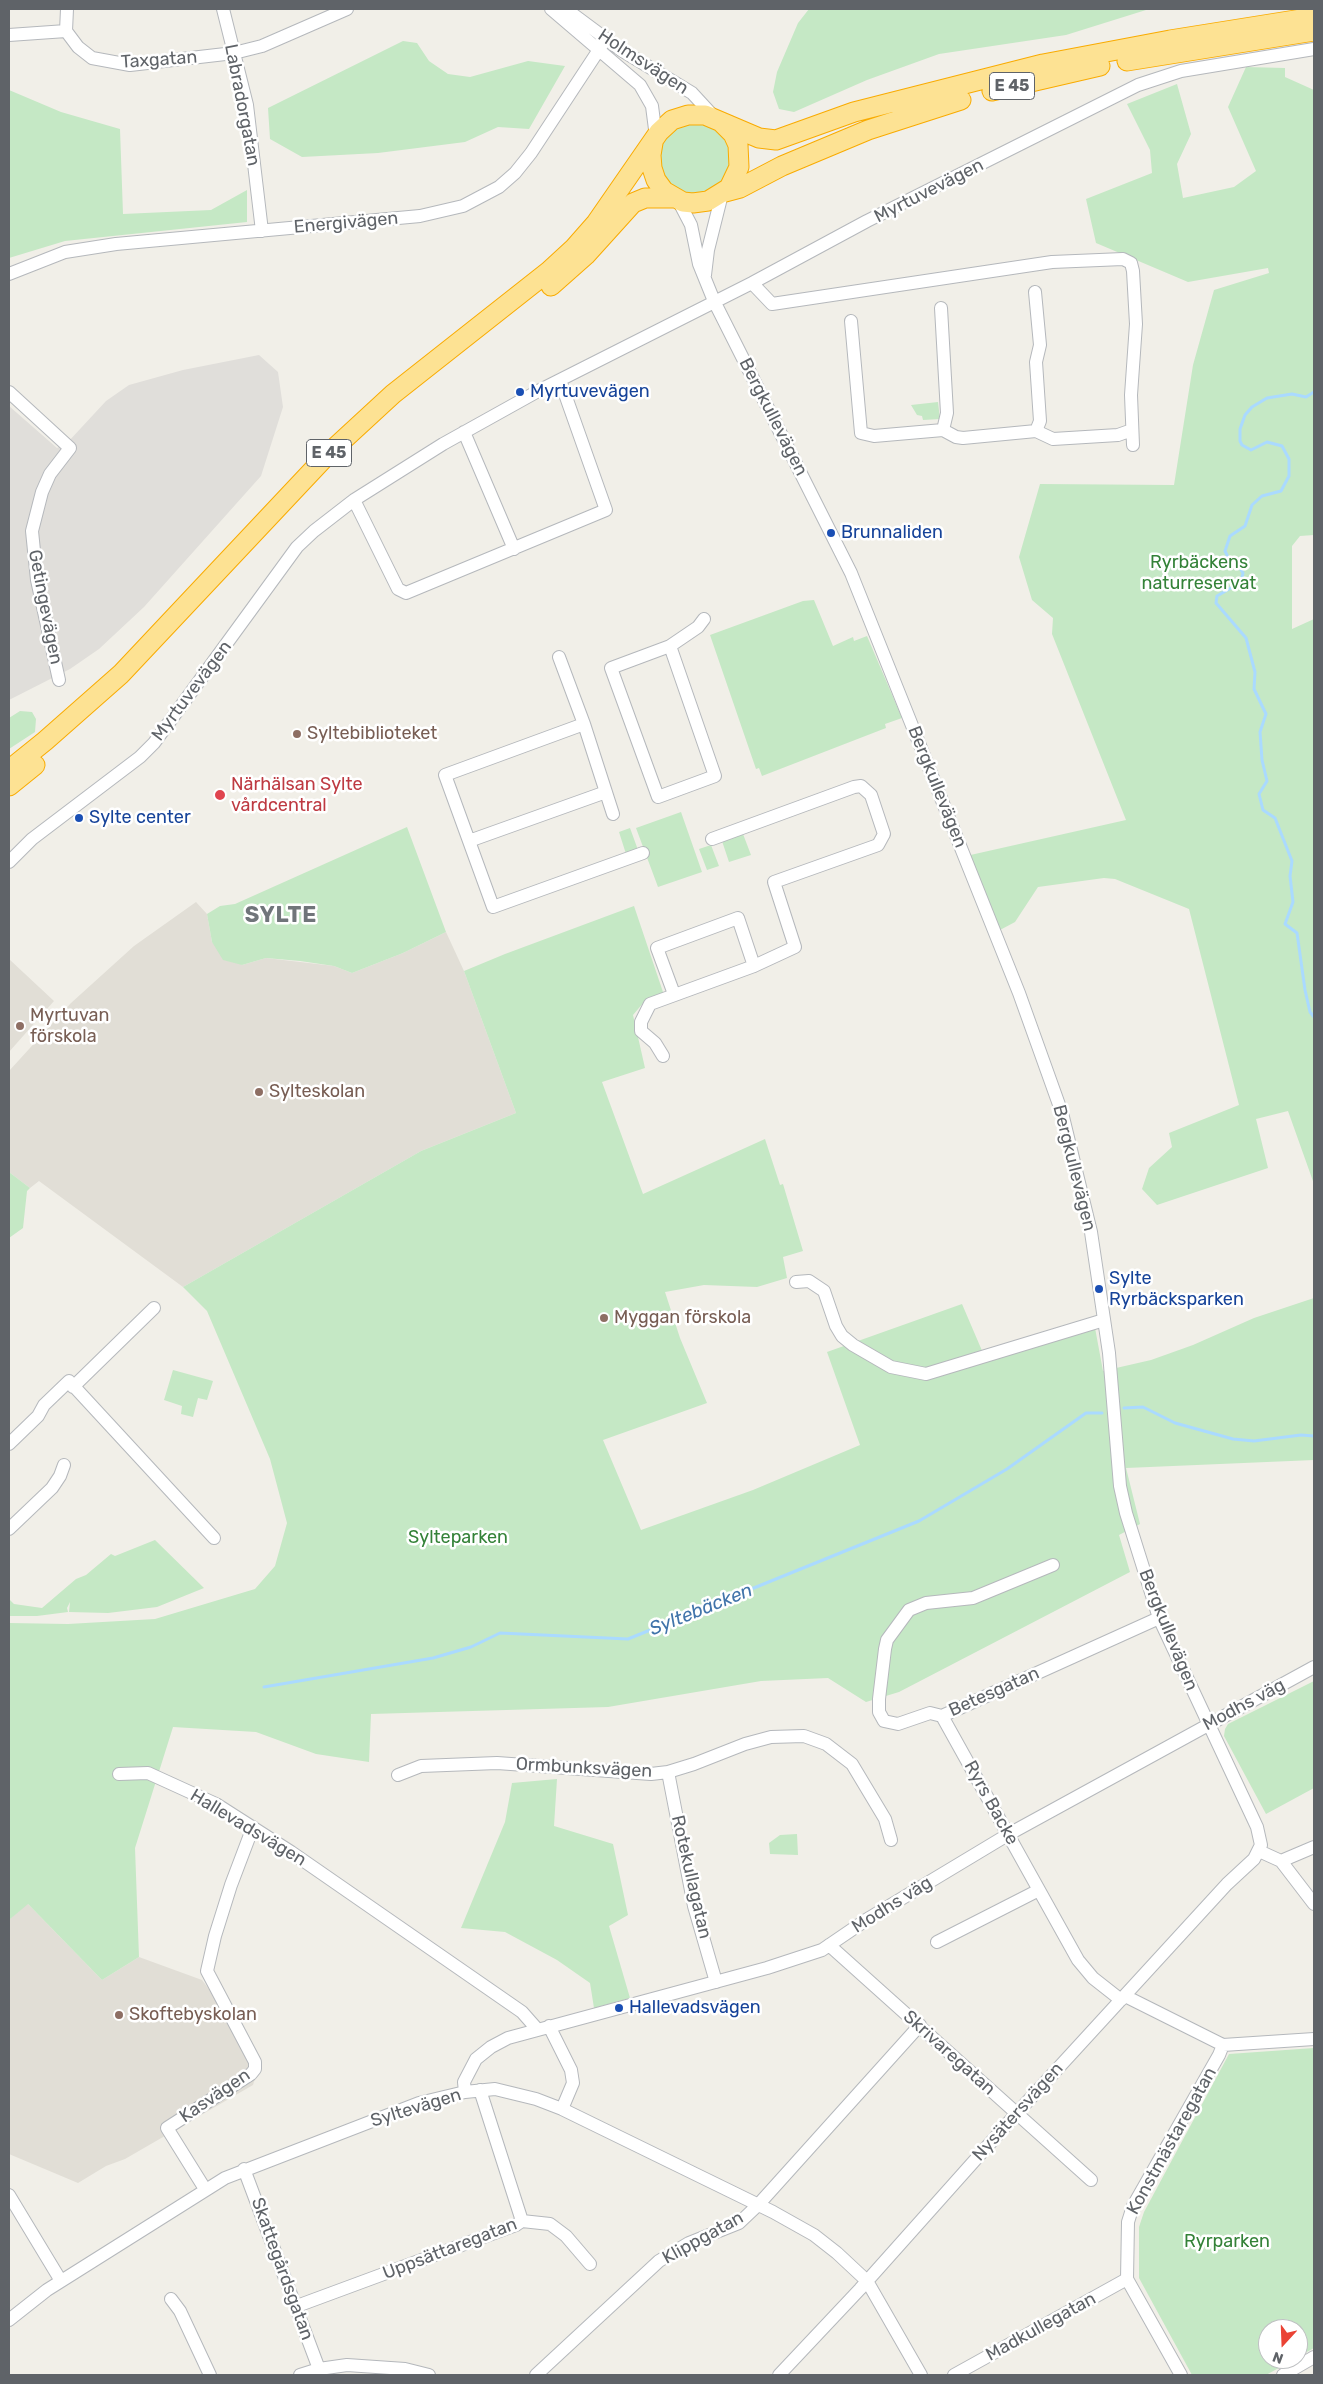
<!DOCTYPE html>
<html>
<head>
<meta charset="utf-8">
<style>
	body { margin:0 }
	#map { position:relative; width:1323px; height:2384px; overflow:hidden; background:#f1efe8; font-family:Rubik,sans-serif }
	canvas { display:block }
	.frame { position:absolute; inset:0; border:10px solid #5f6368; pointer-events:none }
	.north { position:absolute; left:1258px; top:2319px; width:50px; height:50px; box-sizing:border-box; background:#fff; border:1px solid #bfc1c3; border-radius:50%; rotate:200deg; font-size:14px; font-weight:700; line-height:20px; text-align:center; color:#5f6368 }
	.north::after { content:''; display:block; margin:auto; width:18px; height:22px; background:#ea4335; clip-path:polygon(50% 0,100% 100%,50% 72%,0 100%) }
</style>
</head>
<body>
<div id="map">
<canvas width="1323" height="2384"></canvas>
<div class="frame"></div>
<div class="north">N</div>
</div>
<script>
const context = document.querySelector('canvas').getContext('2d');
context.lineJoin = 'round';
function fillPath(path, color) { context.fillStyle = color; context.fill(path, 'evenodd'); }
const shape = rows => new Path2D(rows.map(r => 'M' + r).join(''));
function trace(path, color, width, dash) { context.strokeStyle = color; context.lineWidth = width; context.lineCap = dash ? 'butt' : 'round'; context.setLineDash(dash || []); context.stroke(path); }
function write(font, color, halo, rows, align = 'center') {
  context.font = font + ' Rubik,sans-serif'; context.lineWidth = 5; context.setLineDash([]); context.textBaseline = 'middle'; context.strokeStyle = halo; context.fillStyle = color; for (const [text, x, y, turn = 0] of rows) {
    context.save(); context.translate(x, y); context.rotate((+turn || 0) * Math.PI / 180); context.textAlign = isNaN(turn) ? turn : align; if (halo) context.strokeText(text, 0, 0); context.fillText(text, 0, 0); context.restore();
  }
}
fillPath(shape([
	[259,355,278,372,283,407,261,476,144,607,99,649,70,669,9,700,9,406,57,448,68,442,106,401,129,385,183,370]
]), '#e0deda');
fillPath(shape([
	[196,902,207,914,212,942,242,965,266,958,334,966,352,973,403,953,446,932,464,971,516,1113,421,1151,183,1287,39,1181,30,1188,9,1172,9,1071,71,1003,134,946],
	[9,959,54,1001,9,1052],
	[27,1903,102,1980,139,1957,202,1980,256,2051,260,2062,253,2085,125,2159,106,2166,78,2183,9,2154,9,1920]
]), '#e1ded6');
fillPath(shape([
	[809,9,1144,9,1146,10,1066,35,939,54,867,80,794,112,779,109,773,92,777,72,798,23],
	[403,41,417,43,429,61,448,74,470,77,528,61,565,66,529,129,498,127,465,142,378,153,302,157,270,139,268,108],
	[1246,67,1285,68,1285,77,1314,90,1314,535,1300,536,1292,546,1292,629,1314,619,1314,1184,1288,1111,1256,1119,1268,1168,1157,1205,1142,1189,1149,1168,1172,1147,1169,1133,1239,1105,1189,909,1115,879,1104,878,1038,887,1015,922,1000,930,966,856,1126,820,1052,634,1053,618,1032,600,1019,557,1040,484,1174,485,1193,365,1214,290,1269,273,1268,268,1188,282,1096,243,1086,199,1152,173,1150,150,1127,104,1177,84,1191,134,1177,164,1183,198,1234,187,1256,171,1228,107],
	[9,90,61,112,120,129,123,214,211,210,247,190,247,222,65,241,9,258],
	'659 159a36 36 0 1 1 72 0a36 36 0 1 1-72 0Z',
	[938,402,940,419,923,420,922,416,917,415,911,405],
	[814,600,833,646,853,637,854,641,867,636,902,718,885,724,886,728,762,776,759,768,756,769,710,635,803,601],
	[20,711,32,712,36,719,35,732,9,749,9,718],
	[681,812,702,872,658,887,636,828],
	[407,827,446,932,403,953,352,973,334,966,300,961,266,958,242,965,223,960,212,942,207,914,220,906,235,904],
	[630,828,638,850,626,854,619,832],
	[743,834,751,855,729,862,722,841],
	[711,845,719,866,707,870,699,849],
	[634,906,664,995,644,1002,633,1015,645,1068,602,1082,643,1194,765,1139,780,1185,783,1184,803,1251,783,1257,787,1278,757,1287,704,1285,665,1292,680,1338,707,1403,603,1440,641,1530,753,1490,860,1445,827,1352,962,1304,983,1353,1093,1317,1103,1371,1151,1360,1193,1345,1254,1318,1314,1298,1314,1460,1126,1468,1140,1524,1119,1535,1130,1572,899,1692,866,1702,828,1678,761,1681,608,1707,371,1714,369,1762,316,1754,256,1732,173,1727,135,1848,139,1957,102,1980,28,1904,9,1920,9,1623,68,1624,155,1619,255,1589,275,1566,287,1523,270,1459,207,1311,183,1287,421,1151,516,1113,464,971,505,954],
	[9,1172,30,1188,27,1191,23,1228,9,1238],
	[173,1370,213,1381,207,1400,198,1398,193,1417,181,1414,182,1406,164,1400],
	[155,1540,204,1588,157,1607,108,1613,69,1612,70,1602,67,1608,68,1612,37,1616,9,1616,9,1599,14,1604,42,1608,76,1579,86,1575,111,1554,115,1556],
	[1314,1681,1314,1788,1266,1814,1224,1736,1225,1729,1228,1724],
	[557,1779,554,1826,613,1844,628,1915,609,1926,630,1998,594,2008,590,1983,557,1960,505,1932,461,1928,505,1822,512,1783],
	[797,1834,798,1855,770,1854,769,1843,780,1835],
	[1314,2048,1314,2348,1298,2357,1298,2329,1268,2329,1268,2359,1295,2359,1266,2375,1192,2375,1139,2278,1139,2227,1144,2212,1229,2054]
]), '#c5e8c5');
trace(shape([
	[1314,392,1306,397,1292,394,1267,398,1252,407,1245,415,1240,429,1240,441,1242,445,1251,450,1267,442,1282,446,1289,459,1289,476,1281,491,1262,496,1252,505,1245,526,1230,536,1225,551,1231,563,1238,565,1243,573,1241,582,1217,596,1216,603,1246,638,1255,672,1254,689,1266,714,1260,732,1262,760,1267,781,1259,794,1263,810,1275,818,1292,861,1290,876,1293,902,1285,924,1297,933,1305,990,1310,1012,1314,1017],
	[1124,1408,1143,1407,1175,1423,1233,1439,1254,1441,1301,1435,1314,1436],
	[264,1687,433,1658,471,1647,500,1633,628,1639,919,1521,1007,1469,1086,1413,1102,1413]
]), '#aadaff', 3);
const minor = shape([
	[67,9,66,31,78,47,92,58,130,65,234,53,262,46,347,9],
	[223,9,247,105,262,231],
	[551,9,640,85,652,106,656,137],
	[566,9,621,50,692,93,716,119],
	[9,35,66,31],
	[678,200,691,225,699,264,714,301,851,573,1019,993,1062,1113,1091,1232,1109,1353,1120,1486,1126,1513,1159,1618,1257,1827,1261,1845,1254,1859,1227,1884,1017,2113,860,2289,779,2375],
	[9,274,65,252,116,244,420,216,463,206,499,187,515,173,531,153,606,39],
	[705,275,708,250,722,194],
	[752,283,772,304,1052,262,1123,259,1131,263,1133,271,1136,324,1131,395,1133,445],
	[1035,292,1040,345,1036,362,1040,421,1036,431,1053,439,1118,435,1132,430],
	[941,308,947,413,943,430,956,437,963,438,1036,431],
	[851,321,861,433,874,436,943,430],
	[9,392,70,448,50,474,42,492,32,531,37,580,59,680],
	[464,432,514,549],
	[354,500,398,589,406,593,606,510,560,380],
	[670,646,715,776,658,797,611,668,670,646,698,627,704,619],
	[559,657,584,724,445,775,493,907,643,853],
	[584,724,613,814],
	[469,841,606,792],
	[9,862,32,839,140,757,154,743,297,547,314,531,354,500,443,444,540,390,752,283,867,221,1138,85,1181,71,1314,49],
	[674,994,657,948,738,918,754,966],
	[663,1056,655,1043,641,1031,641,1022,650,1004,754,966,795,947,774,882,878,845,884,834,871,795,861,786,854,787,712,839],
	[796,1282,809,1281,824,1291,836,1326,842,1336,853,1345,891,1367,926,1374,1104,1320],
	[73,1387,154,1308],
	[9,1444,38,1416,44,1405,69,1381,214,1538],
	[9,1529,52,1488,60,1476,64,1465],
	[1053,1565,973,1598,926,1603,909,1610,887,1640,885,1649,879,1699,879,1712,884,1721,898,1724,930,1713,942,1716,1159,1618],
	[942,1716,1078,1960,1093,1978,1121,2000],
	[668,1772,694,1906,716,1982],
	[119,1774,148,1773,216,1804,291,1852,522,2012,537,2029],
	[398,1775,421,1766,497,1763,651,1774,668,1772,694,1764,745,1744,771,1737,804,1736,826,1744,852,1764,885,1819,891,1840],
	[1259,1851,1281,1861,1314,1904],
	[1281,1861,1314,1847],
	[937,1942,1039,1890],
	[829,1945,1091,2180],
	[1125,1996,1223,2045,1314,2039],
	[549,2026,571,2070,573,2083,562,2109],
	[480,2090,522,2221],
	[465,2092,464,2082,476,2059,491,2047,508,2038,767,1968,822,1950,866,1920,1009,1834,1314,1667],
	[244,2169,319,2369],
	[205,2189,167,2128,251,2074,255,2069,255,2062,207,1971,215,1936,231,1885,253,1827],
	[9,2195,61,2281],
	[171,2299,180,2311,210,2375],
	[297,2306,516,2225,522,2221,550,2224,566,2236,590,2264],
	[9,2320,47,2290,225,2178,419,2103,465,2092,495,2089,536,2099,562,2109,773,2212,814,2235,837,2253,867,2281,921,2375],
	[300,2375,319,2369,347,2365,405,2369,429,2375],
	[536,2375,659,2261,689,2243,739,2223,758,2205,920,2025],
	[954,2375,1127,2279],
	[1181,2375,1127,2279,1128,2222,1133,2206,1219,2055,1223,2045],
	[1283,2375,1314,2357]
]);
const highway = shape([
	[1127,61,1314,31],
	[992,91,1100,66],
	[653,143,651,155,652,168,656,180,664,191,683,202,693,203,708,201,729,188,739,167,738,145,733,134,722,123],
	[725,192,740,188,782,166,868,130,961,100],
	[551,286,586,255,633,203,645,198,675,198],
	[9,770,45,741,121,674,329,453,393,394,549,271,574,248,596,223,659,132,672,120,688,115,705,115,759,138,776,140,854,112,1043,64,1170,40,1314,17],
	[9,786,35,765]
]);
trace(minor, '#b5b8bc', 14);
trace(highway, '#f9ab00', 21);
trace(minor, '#fff', 12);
trace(highway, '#fde293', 19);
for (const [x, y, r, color] of [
	[520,392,5,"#1a4fb4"],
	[831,533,5,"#1a4fb4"],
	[297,734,5,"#8d6e63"],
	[220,795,6,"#e0444e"],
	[79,818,5,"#1a4fb4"],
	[20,1026,5,"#8d6e63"],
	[259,1092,5,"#8d6e63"],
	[1099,1289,5,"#1a4fb4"],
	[604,1318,5,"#8d6e63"],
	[619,2008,5,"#1a4fb4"],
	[119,2015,5,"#8d6e63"]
]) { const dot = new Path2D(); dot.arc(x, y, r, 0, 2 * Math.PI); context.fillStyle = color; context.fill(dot); trace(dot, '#fff', 2); }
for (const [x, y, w] of [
	[1012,86,45],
	[329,453,45]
]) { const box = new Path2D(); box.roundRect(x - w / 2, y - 13.5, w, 27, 4); context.fillStyle = '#fff'; context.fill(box); trace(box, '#5f6368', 1); }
write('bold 16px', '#5f6368', null, [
	["E 45",1012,86],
	["E 45",329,453]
]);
write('18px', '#5f6368', '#fff', [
	["Taxgatan",159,60,-4],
	["Holmsvägen",643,62,33],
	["Labradorgatan",242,105,79],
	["Myrtuvevägen",929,191,-27],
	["Energivägen",346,223,-5],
	["Bergkullevägen",773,417,63],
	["Getingevägen",45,607,79],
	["Myrtuvevägen",192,691,-53],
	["Bergkullevägen",937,787,68],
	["Bergkullevägen",1074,1168,76],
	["Bergkullevägen",1168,1630,68],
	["Betesgatan",994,1692,-24],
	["Modhs väg",1244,1705,-28],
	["Ormbunksvägen",584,1768,3],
	["Ryrs Backe",991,1803,61],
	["Hallevadsvägen",248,1828,31],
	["Rotekullagatan",691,1877,77],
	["Modhs väg",892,1905,-32],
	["Skrivaregatan",949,2053,42],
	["Kasvägen",215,2096,-34],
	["Syltevägen",416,2108,-17],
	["Nysätersvägen",1018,2112,-48],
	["Konstmästaregatan",1172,2141,-61],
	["Klippgatan",703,2238,-29],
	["Uppsättaregatan",450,2249,-21],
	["Skattegårdsgatan",282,2269,70],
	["Madkullegatan",1041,2327,-29]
]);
write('18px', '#164399', '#fff', [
	["Myrtuvevägen",530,392],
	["Brunnaliden",841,533],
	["Sylte center",89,818],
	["Sylte",1109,1279],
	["Ryrbäcksparken",1109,1300],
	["Hallevadsvägen",629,2008]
], 'left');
write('18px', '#348238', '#fff', [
	["Ryrbäckens",1199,563],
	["naturreservat",1199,584],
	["Sylteparken",458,1538],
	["Ryrparken",1227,2242]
]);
write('18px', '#785e54', '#fff', [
	["Syltebiblioteket",307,734],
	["Myrtuvan",30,1016],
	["förskola",30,1037],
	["Sylteskolan",269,1092],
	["Myggan förskola",614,1318],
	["Skoftebyskolan",129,2015]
], 'left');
write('18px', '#be3a42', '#fff', [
	["Närhälsan Sylte",231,785],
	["vårdcentral",231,806]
], 'left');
write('italic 19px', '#4174aa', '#fff', [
	["Syltebäcken",701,1610,-22]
]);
context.letterSpacing = '1px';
write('bold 22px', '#70757a', '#fff', [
	["SYLTE",281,916]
]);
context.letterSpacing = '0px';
</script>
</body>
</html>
